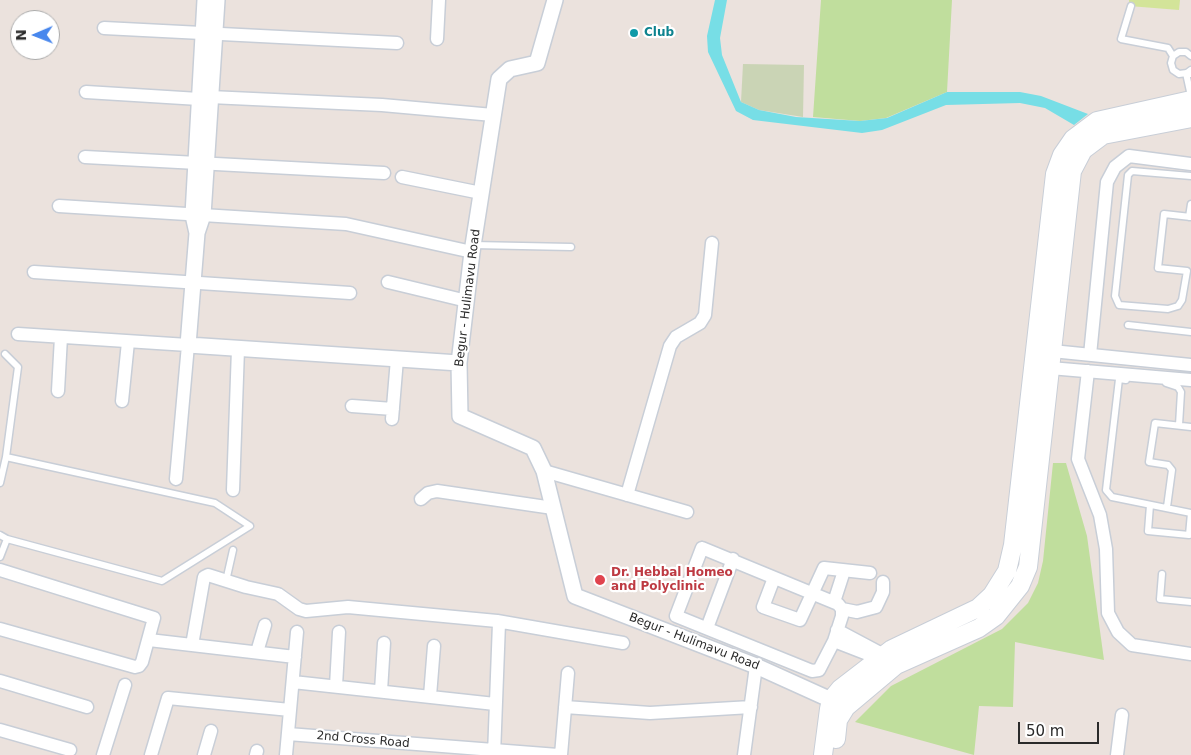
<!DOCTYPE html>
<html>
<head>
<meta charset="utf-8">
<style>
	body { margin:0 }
	#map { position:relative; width:1191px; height:755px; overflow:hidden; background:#ebe2dd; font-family:"DejaVu Sans",sans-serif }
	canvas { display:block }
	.north { position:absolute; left:10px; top:10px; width:50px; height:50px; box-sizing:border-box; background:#fff; border:1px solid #aaa; border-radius:50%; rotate:269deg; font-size:14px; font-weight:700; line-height:20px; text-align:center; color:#2a2a2a }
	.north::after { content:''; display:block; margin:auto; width:18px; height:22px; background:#4887ed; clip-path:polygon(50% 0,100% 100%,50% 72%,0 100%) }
	.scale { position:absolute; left:1018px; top:722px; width:81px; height:22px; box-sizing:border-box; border:2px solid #2a2a2a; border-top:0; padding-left:6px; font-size:15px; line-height:18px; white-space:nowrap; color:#2a2a2a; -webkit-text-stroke:4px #fff; paint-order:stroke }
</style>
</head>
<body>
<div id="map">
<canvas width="1191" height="755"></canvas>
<div class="north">N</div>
<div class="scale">50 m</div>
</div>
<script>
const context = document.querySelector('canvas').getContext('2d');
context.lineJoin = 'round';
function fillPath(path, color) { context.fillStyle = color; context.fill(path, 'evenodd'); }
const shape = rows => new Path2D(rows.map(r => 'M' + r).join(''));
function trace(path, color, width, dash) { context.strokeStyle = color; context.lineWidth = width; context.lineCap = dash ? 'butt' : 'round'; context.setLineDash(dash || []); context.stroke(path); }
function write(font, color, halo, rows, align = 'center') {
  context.font = font + ' "DejaVu Sans",sans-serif'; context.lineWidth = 4.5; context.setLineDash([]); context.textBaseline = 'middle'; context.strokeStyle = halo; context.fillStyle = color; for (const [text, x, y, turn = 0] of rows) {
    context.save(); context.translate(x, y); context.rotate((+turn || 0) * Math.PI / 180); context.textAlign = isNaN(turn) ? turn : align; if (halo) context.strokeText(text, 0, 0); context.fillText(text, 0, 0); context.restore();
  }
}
fillPath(shape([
	[821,0,952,0,947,92,886,118,860,121,813,117],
	[1053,463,1066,463,1087,536,1104,660,1015,642,1013,707,979,706,974,755,855,722,891,686,1002,629,1028,603,1038,583,1043,561]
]), '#c0de9d');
fillPath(shape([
	[743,64,804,65,803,117,759,110,741,102]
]), '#cad4b5');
fillPath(shape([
	[1129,0,1180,0,1179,10,1129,6]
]), '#d3e499');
fillPath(shape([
	[715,0,727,0,720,38,722,55,741,102,759,110,796,117,860,121,887,118,947,92,1020,92,1041,96,1088,114,1074,125,1045,108,1020,103,946,105,882,130,862,133,753,120,736,111,708,52,707,36]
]), '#77dee6');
const service = shape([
	[1131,6,1121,39,1168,48,1173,56],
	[1191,56,1186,52,1179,52,1173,56,1171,63,1173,70,1179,74,1187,73,1191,70],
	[1190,74,1186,73,1191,96],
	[1191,176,1132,171,1128,175,1115,296,1119,305,1168,309,1178,306,1182,300,1187,271,1158,268,1164,214,1191,217],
	[1189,217,1191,204],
	[473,245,571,247],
	[1128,325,1191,332],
	[1126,380,1119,379,1106,490,1112,497,1191,513],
	[1166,383,1178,387,1181,392,1179,425],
	[0,483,6,457],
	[1150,505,1148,531,1189,535,1191,513],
	[1167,507,1172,470,1168,465,1149,462,1155,423,1191,427],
	[0,535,7,539],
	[0,557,7,539,162,581,250,526,215,503,6,457,18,367,5,354],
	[1162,574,1160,599,1191,602],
	[226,581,233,550]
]);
const minor = shape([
	[104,28,397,43],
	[437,39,439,0],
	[86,92,199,99,210,97,382,105,493,115],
	[85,157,384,173],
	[402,177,481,193],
	[59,206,346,224,472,252],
	[34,272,350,293],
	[388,282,467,301],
	[18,334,188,345,176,479],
	[1052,351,1191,365],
	[1090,355,1107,182,1115,167,1129,156,1191,164],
	[1050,368,1191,380],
	[1088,371,1078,459,1100,515,1106,549,1108,613,1118,632,1132,645,1191,654],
	[58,391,61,337],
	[122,401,128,342],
	[352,406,393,409],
	[392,419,397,359],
	[544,471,687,512],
	[233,490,238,349],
	[627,495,670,346,676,337,700,323,705,315,712,243],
	[421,499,428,493,437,491,553,508],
	[702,548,838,604,842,609,842,616,834,641,819,670,812,671,676,616,702,548],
	[0,570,154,618,142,662,139,666,135,667,0,629],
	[774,578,763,607,800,620,824,568,870,573],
	[834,602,844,571],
	[842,609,857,612,876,607,883,592,883,582],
	[707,628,733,559],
	[837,630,884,655],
	[149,640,295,657],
	[834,641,870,655],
	[192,645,204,577,208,575,246,587,278,594,299,609,306,611,348,607,497,621,623,643],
	[257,652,265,625],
	[0,681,87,707],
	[293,682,495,704],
	[336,686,339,632],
	[381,691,384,643],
	[430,696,434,646],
	[565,707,650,713,751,707],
	[0,730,70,750],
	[288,734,558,755],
	[103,755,125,685],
	[151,755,168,698,290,710],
	[204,755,211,731],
	[256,755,257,751],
	[286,755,297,632],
	[494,755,499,623],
	[561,755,568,673],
	[744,755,756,666],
	[1117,755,1122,715]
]);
const tertiary = shape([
	[217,0,203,215,197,233,188,345,459,363],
	[555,0,537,63,510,69,499,79,472,252,459,363,460,416,533,448,544,471,575,596,756,666,840,704],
	[197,233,193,215,205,0]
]);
const secondary = shape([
	[836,739,838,720,846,707,896,665,979,628,996,616,1020,586,1028,567,1072,171,1083,150,1103,135,1191,118],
	[823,755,829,709,831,700,840,689,892,649,978,608,992,595,1007,571,1013,545,1055,174,1062,155,1073,139,1097,121,1191,100]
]);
trace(service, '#c8ced7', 9);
trace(minor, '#c8ced7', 15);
trace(tertiary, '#c8ced7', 18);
trace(secondary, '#c8ced7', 20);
trace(service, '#fff', 6);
trace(minor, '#fff', 12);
trace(tertiary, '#fff', 15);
trace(secondary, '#fff', 18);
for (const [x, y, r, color] of [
	[634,33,5,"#0f9aa8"],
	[600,580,6,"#e0444e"]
]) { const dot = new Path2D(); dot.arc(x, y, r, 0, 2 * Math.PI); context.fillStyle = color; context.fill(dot); trace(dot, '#fff', 2); }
write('bold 12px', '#0d838f', '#fff', [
	["Club",644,33]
], 'left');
write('12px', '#2a2a2a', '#fff', [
	["Begur - Hulimavu Road",468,298,-83],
	["Begur - Hulimavu Road",694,642,21],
	["2nd Cross Road",363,740,5]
]);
write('bold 12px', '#be3a42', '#fff', [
	["Dr. Hebbal Homeo",611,573],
	["and Polyclinic",611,587]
], 'left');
</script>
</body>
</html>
